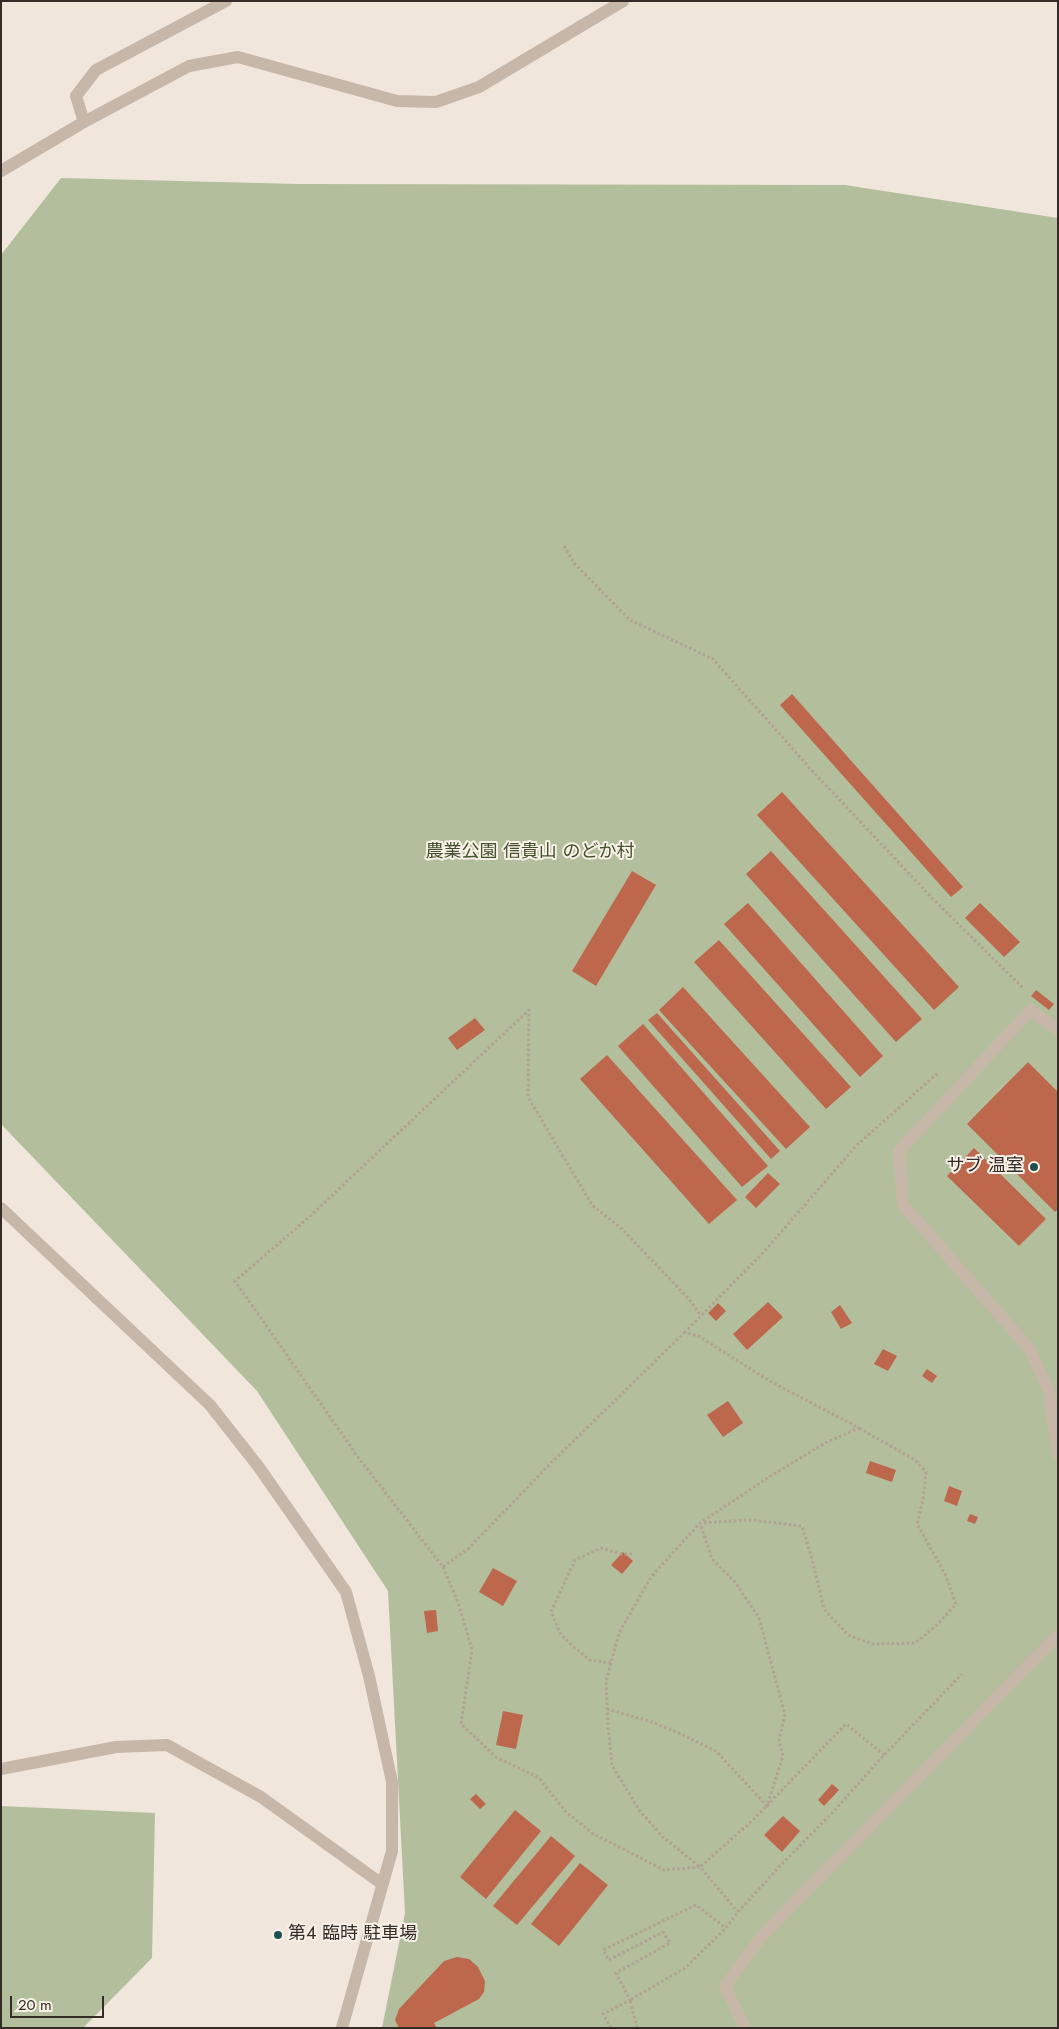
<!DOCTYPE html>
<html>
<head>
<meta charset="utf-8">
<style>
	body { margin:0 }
	#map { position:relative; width:1059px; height:2029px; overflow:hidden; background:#f0e6dc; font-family:Jost,sans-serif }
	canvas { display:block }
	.frame { position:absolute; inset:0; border:2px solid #352c28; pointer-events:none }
	.scale { position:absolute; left:10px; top:1996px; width:94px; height:22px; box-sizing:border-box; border:2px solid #352c28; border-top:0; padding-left:6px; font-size:15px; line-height:18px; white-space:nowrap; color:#352c28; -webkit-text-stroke:4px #f8f1e8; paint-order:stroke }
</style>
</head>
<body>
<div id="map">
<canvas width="1059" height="2029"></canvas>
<div class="frame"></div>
<div class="scale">20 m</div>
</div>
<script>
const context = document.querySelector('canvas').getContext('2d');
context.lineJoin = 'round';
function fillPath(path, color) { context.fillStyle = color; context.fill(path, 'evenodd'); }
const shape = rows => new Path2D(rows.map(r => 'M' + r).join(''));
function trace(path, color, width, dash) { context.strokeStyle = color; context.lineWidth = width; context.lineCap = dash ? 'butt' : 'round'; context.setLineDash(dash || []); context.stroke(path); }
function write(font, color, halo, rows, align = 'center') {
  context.font = font + ' Jost,"Noto Sans JP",sans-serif'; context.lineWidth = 4; context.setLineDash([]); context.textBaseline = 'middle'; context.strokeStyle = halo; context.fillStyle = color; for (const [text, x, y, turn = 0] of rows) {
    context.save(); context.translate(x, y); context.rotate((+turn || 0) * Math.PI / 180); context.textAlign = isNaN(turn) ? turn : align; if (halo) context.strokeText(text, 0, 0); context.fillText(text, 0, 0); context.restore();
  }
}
fillPath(shape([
	[61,178,298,184,845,185,1058,218,1058,2028,382,2028,405,1913,388,1591,257,1391,1,1124,1,255],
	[1,1806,155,1813,152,1958,83,2028,1,2028]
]), '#b3be9d');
fillPath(shape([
	[792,694,963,887,951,897,780,705],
	[782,792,959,987,934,1010,757,815],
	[771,851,922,1019,896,1042,746,874],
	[632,871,656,885,596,986,572,971],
	[748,903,883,1056,860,1077,724,924],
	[980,903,1020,942,1004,957,965,918],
	[719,940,851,1087,826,1109,694,962],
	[683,987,810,1127,786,1149,659,1010],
	[1036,990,1054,1004,1049,1010,1031,996],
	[657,1013,780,1151,771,1159,648,1020],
	[475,1018,485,1030,457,1050,448,1038],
	[643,1024,768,1166,742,1187,618,1046],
	[607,1055,737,1200,709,1224,580,1079],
	[1028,1062,1058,1092,1058,1209,1055,1212,967,1124],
	[974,1148,1046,1219,1019,1246,947,1176],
	[768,1173,780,1184,756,1208,745,1197],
	[768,1302,783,1317,747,1350,733,1334],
	[718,1303,726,1311,716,1321,708,1313],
	[840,1305,852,1323,841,1329,831,1312],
	[883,1349,897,1356,888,1371,874,1364],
	[927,1369,937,1376,932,1383,922,1376],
	[728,1401,743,1423,723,1437,707,1415],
	[870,1461,896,1470,892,1482,866,1473],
	[949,1486,962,1491,957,1506,944,1501],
	[970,1514,978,1517,975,1524,967,1521],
	[623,1552,633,1561,622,1574,611,1565],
	[493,1568,517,1581,503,1606,479,1592],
	[436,1610,438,1631,427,1633,424,1611],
	[503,1711,523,1715,516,1749,496,1745],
	[832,1784,839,1790,824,1806,818,1800],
	[476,1794,486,1804,480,1809,470,1799],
	[515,1810,541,1831,486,1899,460,1877],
	[783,1816,800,1831,782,1852,764,1835],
	[551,1836,575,1856,517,1925,493,1906],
	[580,1863,608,1885,559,1946,531,1924],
	[457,1957,469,1959,478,1967,485,1981,484,1992,479,1999,434,2023,437,2028,399,2028,395,2020,399,2009,444,1961]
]), '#bd684c');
trace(shape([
	[564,546,574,563,630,620,713,659,807,765,933,899,1024,989],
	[685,1332,551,1463,469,1548,443,1567,358,1457,235,1281,307,1219,529,1010,528,1097,592,1205,622,1229,689,1299,701,1316],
	[443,1567,459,1605,472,1650,461,1724,496,1757,539,1778,566,1812,592,1833,664,1870,700,1867,738,1912],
	[611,1663,590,1660,575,1648,561,1635,551,1612,575,1560,601,1548,621,1554,634,1554],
	[607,1709,652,1722,679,1733,716,1751,767,1806,783,1756,779,1741,785,1714,759,1618,735,1582,712,1559,700,1523,749,1520,802,1526,812,1559,824,1609,848,1635,873,1644,915,1643,936,1626,956,1604,945,1574,917,1524,923,1500,926,1472,915,1460,859,1428],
	[884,1755,846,1724,752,1821,700,1867,663,1837,639,1810,612,1765,608,1726,606,1681,619,1633,651,1577,700,1523,769,1477,825,1443,859,1428,768,1380,700,1337,685,1332,762,1254,857,1145,938,1073],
	[611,2028,603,2014,630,2000,616,1973,670,1943,663,1932,609,1960,603,1950,696,1905,726,1928],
	[637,2028,630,2000,685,1968,726,1928,738,1912,779,1867,833,1812,884,1755,962,1674]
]), '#b3a193', 3, [2.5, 2.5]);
trace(shape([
	[84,122,76,96,96,70,226,1],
	[1,171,84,122,189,66,238,57,397,101,436,102,479,87,623,1],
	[1058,1030,1031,1010,899,1151,903,1205,1029,1348,1049,1391,1058,1454],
	[1,1208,210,1405,258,1466,346,1592,369,1676,392,1782,392,1851,342,2028],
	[1,1769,116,1747,167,1745,261,1797,382,1884],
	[745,2028,725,1986,762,1936,1058,1635]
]), '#c7b7a8', 12);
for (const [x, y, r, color] of [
	[1034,1167,5,"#204f53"],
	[278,1935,5,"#204f53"]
]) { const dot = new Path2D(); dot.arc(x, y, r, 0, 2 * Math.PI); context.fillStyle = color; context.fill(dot); trace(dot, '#f8f1e8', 2); }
write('18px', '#44512d', '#f8f1e8', [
	["農業公園 信貴山 のどか村",530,853]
]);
write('18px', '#352c28', '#f8f1e8', [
	["サブ 温室",1024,1167],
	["第4 臨時 駐車場",288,1935,"left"]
], 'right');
</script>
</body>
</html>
